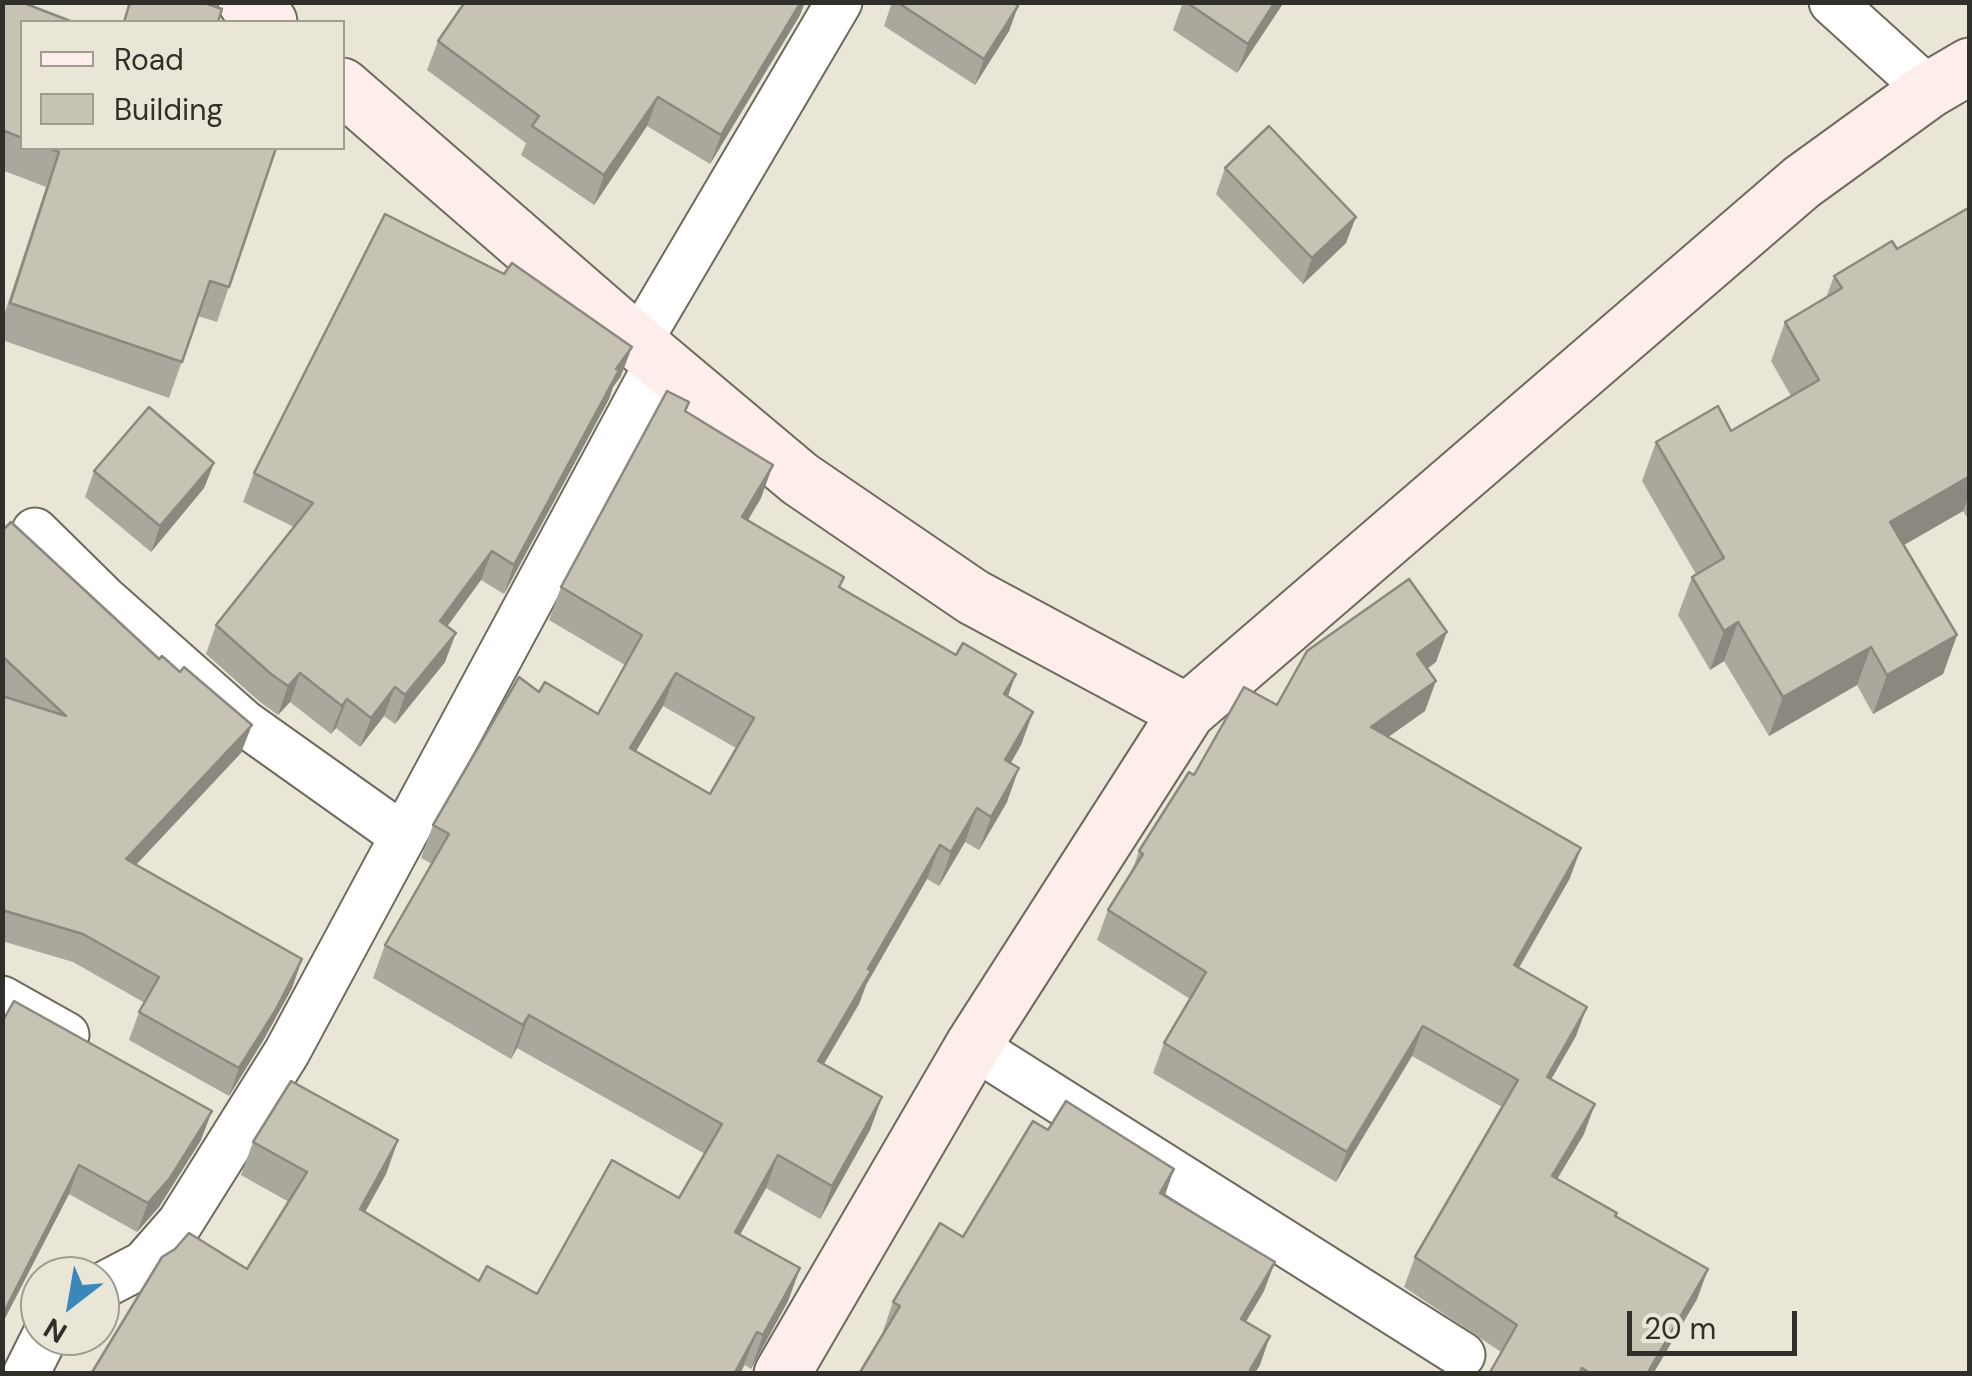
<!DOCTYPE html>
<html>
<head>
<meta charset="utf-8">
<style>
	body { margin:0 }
	#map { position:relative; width:1972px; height:1376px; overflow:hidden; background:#e9e5d7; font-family:"DM Sans",sans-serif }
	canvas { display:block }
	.frame { position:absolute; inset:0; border:5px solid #302f29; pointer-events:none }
	.legend { position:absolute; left:20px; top:20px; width:325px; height:130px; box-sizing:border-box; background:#e9e5d7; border:2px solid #9f9c91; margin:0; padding:12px 18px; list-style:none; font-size:30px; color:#302f29 }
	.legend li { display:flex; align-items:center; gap:20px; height:50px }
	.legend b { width:50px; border:2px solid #9f9c91 }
	.north { position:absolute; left:20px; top:1256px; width:100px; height:100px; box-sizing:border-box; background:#e9e5d7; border:2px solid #9f9c91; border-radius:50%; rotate:211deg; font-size:28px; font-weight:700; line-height:40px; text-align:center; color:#302f29 }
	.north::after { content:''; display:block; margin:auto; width:35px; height:45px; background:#3988ba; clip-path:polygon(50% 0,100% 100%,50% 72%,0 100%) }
	.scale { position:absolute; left:1627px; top:1311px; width:170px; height:45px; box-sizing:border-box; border:5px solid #302f29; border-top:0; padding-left:12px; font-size:30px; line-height:35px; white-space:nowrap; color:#302f29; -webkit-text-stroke:8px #e9e5d7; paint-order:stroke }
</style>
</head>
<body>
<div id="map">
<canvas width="1972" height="1376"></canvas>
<div class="frame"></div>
<ul class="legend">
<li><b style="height:12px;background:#fdeeec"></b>Road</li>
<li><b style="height:28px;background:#c6c3b5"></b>Building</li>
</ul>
<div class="north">N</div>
<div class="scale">20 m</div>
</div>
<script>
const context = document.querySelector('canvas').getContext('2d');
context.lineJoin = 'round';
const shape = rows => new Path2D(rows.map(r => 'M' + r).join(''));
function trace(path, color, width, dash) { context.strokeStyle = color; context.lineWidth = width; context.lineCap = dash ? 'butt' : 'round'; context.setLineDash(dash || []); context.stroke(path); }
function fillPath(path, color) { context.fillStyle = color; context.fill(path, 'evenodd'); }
const street = shape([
	[1832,2,1929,90],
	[638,343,839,2],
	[35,531,103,598,244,723,403,836],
	[2,999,66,1035],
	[973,1046,1462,1355],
	[100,1287,144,1264,180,1223,287,1052,660,359],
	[26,1374,45,1336]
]);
const secondary = shape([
	[246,2,269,22],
	[342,86,638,343,800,479,973,597,1187,712],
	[782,1374,973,1046,1187,712,1802,182,1929,90,1970,66]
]);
trace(street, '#6d6a5d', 49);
trace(secondary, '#6d6a5d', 59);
trace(street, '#fff', 45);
trace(secondary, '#fdeeec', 55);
fillPath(shape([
	[2,2,22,22,22,148,276,148,217,322,198,316,169,398,2,340,2,321,46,187,2,170],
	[458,2,805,2,800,15,710,164,647,126,594,205,521,155,526,143,427,70,438,41,463,6],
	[892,2,1013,2,1018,6,1009,31,975,85,884,26],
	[1183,2,1284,2,1237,73,1173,30],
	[1225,168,1346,243,1303,284,1216,194],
	[1970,207,1970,522,1963,511,1904,545,1957,635,1943,674,1873,714,1857,685,1769,736,1724,661,1710,670,1678,615,1692,577,1696,574,1642,481,1656,442,1731,431,1791,396,1771,361,1785,322,1826,298,1834,276,1897,249],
	[621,376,613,387,609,399,504,594,481,580,447,626,445,662,395,724,384,716,360,747,336,728,331,734,290,702,278,715,260,702,206,654,216,625,294,527,243,502,254,473],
	[689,402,686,411,761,498,748,520,840,588,1033,712,1021,745,1011,763,1007,802,979,850,965,842,939,886,927,879,866,985,859,1004,824,1064,882,1097,870,1130,820,1219,766,1188,740,1235,800,1268,788,1301,751,1369,745,1365,740,1374,91,1374,247,1269,289,1202,241,1175,253,1142,398,1140,386,1174,365,1212,479,1281,537,1294,679,1198,705,1154,517,1048,511,1059,373,978,385,945,432,864,421,858,433,825,539,692,598,714,625,665,549,620,561,587],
	[663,706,736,748,710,794,636,751],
	[214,463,204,488,151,552,85,497,94,471],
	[2,531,241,753,136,865,302,959,292,988,264,1039,229,1096,129,1040,139,1012,145,1003,73,962,2,941,2,696,6,698,2,694],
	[1436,662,1427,669,1425,711,1388,737,1570,878,1519,968,1576,1036,1551,1079,1584,1134,1557,1179,1616,1216,1708,1269,1697,1299,1653,1374,1489,1374,1501,1352,1404,1287,1415,1257,1502,1107,1412,1056,1336,1182,1153,1073,1164,1043,1190,999,1097,940,1108,910,1131,874,1139,851,1194,775,1277,705],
	[2,1022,201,1140,159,1207,137,1232,69,1194,2,1324],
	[1048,1130,1174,1169,1164,1196,1264,1291,1246,1322,1260,1365,1255,1373,883,1331,893,1302,963,1237]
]), '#aaa89c');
fillPath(shape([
	[801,2,805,2,800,15,710,164,721,135],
	[1275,2,1284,2,1237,73,1248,44],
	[1018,6,1009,31,975,85,984,59],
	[658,97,647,126,594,205,604,175],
	[1356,217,1346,243,1303,284,1312,258],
	[632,347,621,376,613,387,609,399,504,594,514,565,616,369],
	[214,463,204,488,151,552,160,526],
	[773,465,761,498,730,550,742,517],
	[1970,476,1970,493,1963,511,1876,561,1890,522],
	[492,551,481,580,430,650,440,621],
	[1738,622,1724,661,1710,670,1724,631],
	[1447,632,1436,662,1406,684,1417,654],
	[456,633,445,662,395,724,405,695],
	[1957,635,1943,674,1873,714,1887,675],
	[1871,647,1857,685,1769,736,1783,697],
	[300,673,290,702,278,715,288,686],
	[676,673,663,706,618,781,630,748],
	[1016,674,1004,707,1004,694],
	[1436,681,1425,711,1360,757,1371,727],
	[395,687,384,716,360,747,371,718],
	[347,699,336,728,331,734,342,706],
	[1033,712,1021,745,993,793,1005,760],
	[252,725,241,753,115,887,126,859],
	[1019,768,1007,802,979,850,991,817],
	[977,808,965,842,939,886,951,852],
	[940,845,927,879,866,985,859,1004,806,1094,818,1061,868,969],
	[1581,848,1570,878,1503,995,1514,965],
	[302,959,292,988,264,1039,229,1096,239,1068],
	[1587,1007,1576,1036,1536,1106,1547,1077],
	[529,1015,517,1048,511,1059,523,1025],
	[1423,1026,1412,1056,1336,1182,1347,1152],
	[882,1097,870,1130,820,1219,832,1186],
	[1595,1104,1584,1134,1541,1206,1552,1176],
	[212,1111,201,1140,159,1207,137,1232,148,1203],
	[398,1140,386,1174,348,1243,360,1209],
	[778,1155,766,1188,723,1265,735,1232],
	[79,1165,69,1194,2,1324,2,1316],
	[1174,1169,1164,1198,1160,1193],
	[1275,1262,1264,1291,1230,1348,1241,1319],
	[800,1268,788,1301,751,1369,763,1335],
	[1708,1269,1697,1299,1653,1374,1647,1374],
	[757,1332,740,1374,734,1374],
	[1270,1336,1260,1365,1254,1374,1249,1374]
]), '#8b887f');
const building = shape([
	[2,2,21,2,73,22,22,22,22,138,2,130,2,2],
	[130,2,202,2,222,9,218,22,124,22,130,2],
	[465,2,801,2,721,135,658,97,604,175,532,126,539,116,438,41,465,2],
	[897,2,1013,2,1018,6,984,59,897,2],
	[1186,2,1275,2,1248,44,1186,2],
	[1269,126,1356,217,1312,258,1225,168,1269,126],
	[48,148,276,148,229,287,210,281,182,362,10,303,59,152,48,148],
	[1970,207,1970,476,1890,522,1957,635,1887,675,1871,647,1783,697,1738,622,1724,631,1692,577,1724,558,1656,442,1718,406,1731,431,1819,380,1785,322,1842,288,1834,276,1892,241,1897,249,1970,207],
	[385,214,504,274,512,263,632,347,616,369,619,370,514,565,492,551,440,621,456,633,405,695,395,687,371,718,347,699,342,706,300,673,288,686,271,674,216,625,313,503,254,473,385,214],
	[667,391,689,402,685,411,773,465,742,517,844,577,839,587,956,655,963,643,1016,674,1004,694,1033,712,1005,760,1019,768,991,817,977,808,951,852,940,845,868,969,871,971,818,1061,882,1097,832,1186,778,1155,735,1232,800,1268,763,1335,757,1332,734,1374,91,1374,162,1257,175,1249,189,1233,247,1269,307,1172,253,1142,291,1081,398,1140,360,1209,479,1281,487,1266,537,1294,612,1160,679,1198,722,1124,529,1015,523,1025,385,945,449,834,433,825,519,677,539,692,545,682,598,714,642,635,561,587,667,391],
	[676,673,754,718,710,794,630,748,676,673],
	[149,407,214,463,160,526,94,471,149,407],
	[11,522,159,659,162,656,180,672,184,667,252,725,126,859,302,959,275,1011,239,1068,139,1012,159,977,83,934,2,910,2,696,66,716,2,656,2,531,11,522],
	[1409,579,1447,632,1417,654,1436,681,1371,727,1581,848,1514,965,1587,1007,1547,1077,1595,1104,1552,1176,1617,1213,1615,1216,1708,1269,1647,1374,1591,1374,1582,1368,1579,1374,1489,1374,1517,1325,1415,1257,1518,1080,1423,1026,1347,1152,1164,1043,1206,972,1108,910,1143,854,1139,851,1189,772,1194,775,1244,687,1277,705,1307,651,1409,579],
	[14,1001,212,1111,170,1178,148,1203,79,1165,2,1316,2,1022,14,1001],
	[1066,1101,1174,1169,1160,1193,1275,1262,1241,1319,1270,1336,1250,1370,1257,1374,859,1374,900,1306,893,1302,940,1223,963,1237,1033,1121,1048,1130,1066,1101]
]);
fillPath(building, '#c6c3b5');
trace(building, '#8b887f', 2.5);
</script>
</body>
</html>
